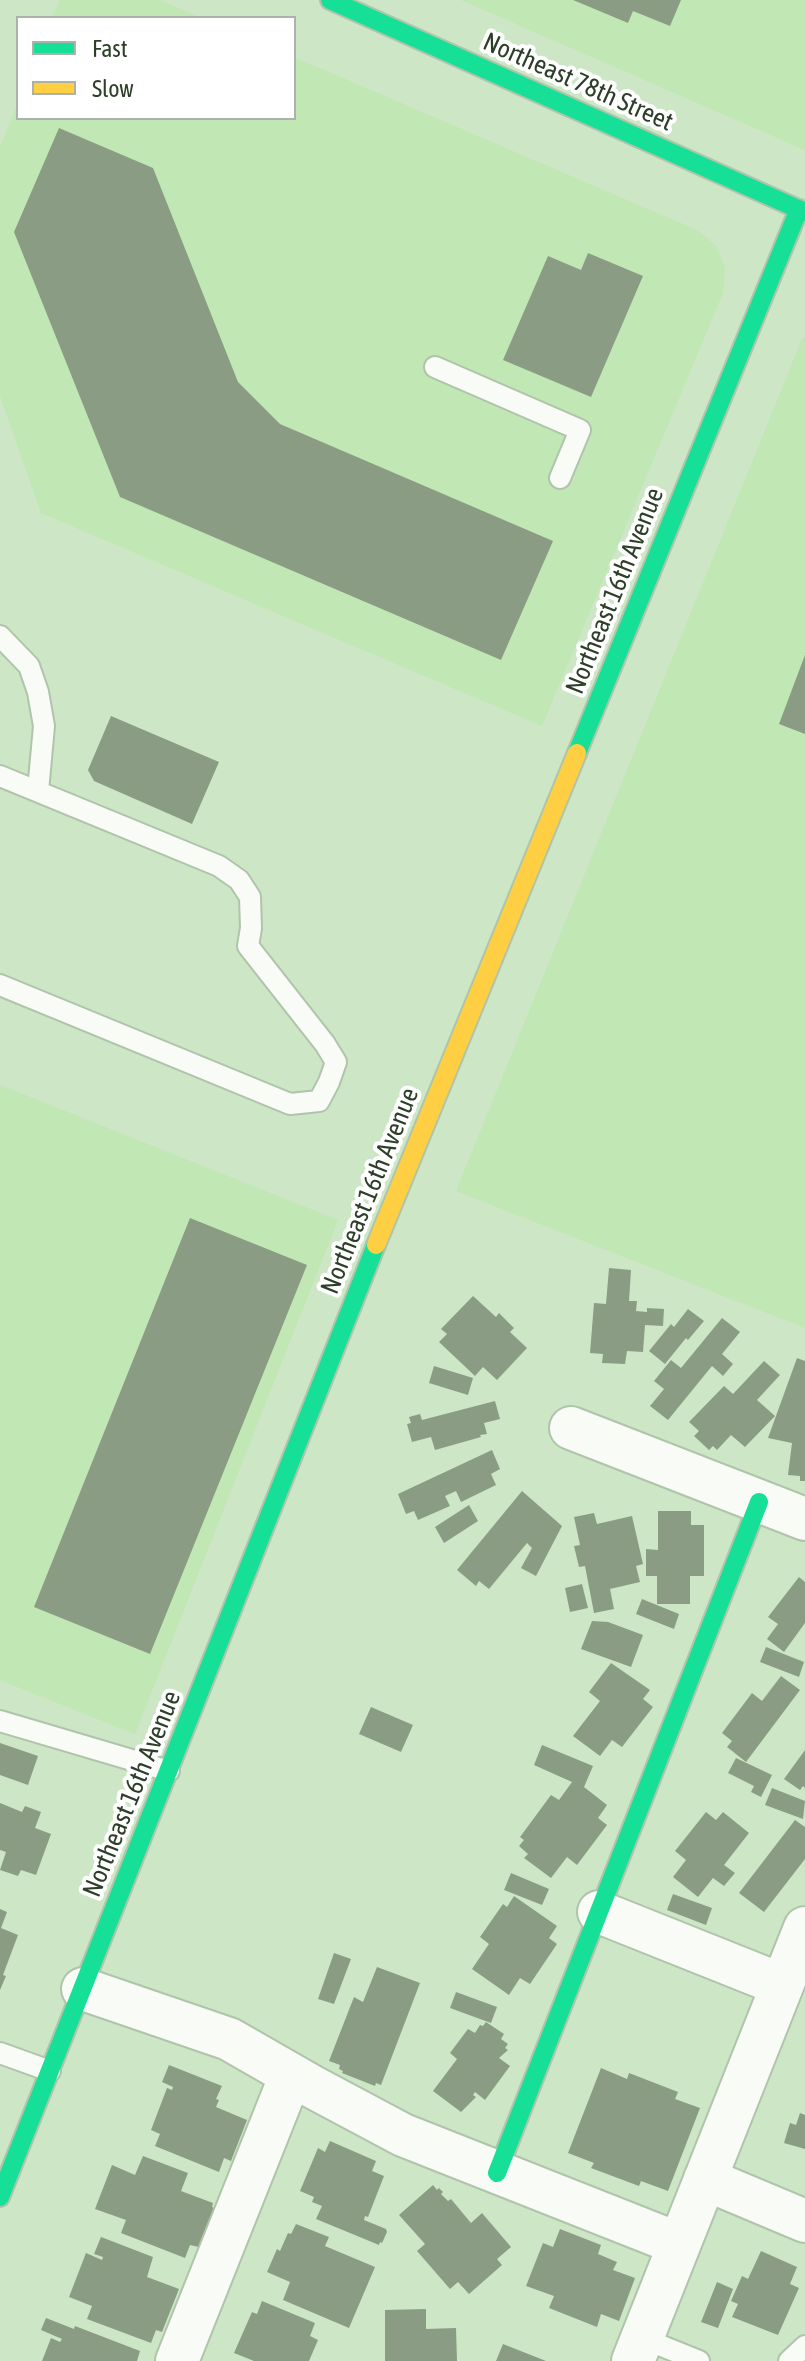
<!DOCTYPE html>
<html>
<head>
<meta charset="utf-8">
<style>
	body { margin:0 }
	#map { position:relative; width:805px; height:2361px; overflow:hidden; background:#cde6c5; font-family:"Asap Condensed",sans-serif }
	canvas { display:block }
	.legend { position:absolute; left:16px; top:16px; width:280px; height:104px; box-sizing:border-box; background:#fff; border:2px solid #abb2a9; margin:0; padding:10px 14px; list-style:none; font-size:24px; color:#2d3f28 }
	.legend li { display:flex; align-items:center; gap:16px; height:40px }
	.legend b { width:40px; border:2px solid #abb2a9 }
</style>
</head>
<body>
<div id="map">
<canvas width="805" height="2361"></canvas>
<ul class="legend">
<li><b style="height:10px;background:#16e098"></b>Fast</li>
<li><b style="height:10px;background:#ffcf43"></b>Slow</li>
</ul>
</div>
<script>
const context = document.querySelector('canvas').getContext('2d');
context.lineJoin = 'round';
function fillPath(path, color) { context.fillStyle = color; context.fill(path, 'evenodd'); }
const shape = rows => new Path2D(rows.map(r => 'M' + r).join(''));
function trace(path, color, width, dash) { context.strokeStyle = color; context.lineWidth = width; context.lineCap = dash ? 'butt' : 'round'; context.setLineDash(dash || []); context.stroke(path); }
function write(font, color, halo, rows, align = 'center') {
  context.font = font + ' "Asap Condensed",sans-serif'; context.lineWidth = 8; context.setLineDash([]); context.textBaseline = 'middle'; context.strokeStyle = halo; context.fillStyle = color; for (const [text, x, y, turn = 0] of rows) {
    context.save(); context.translate(x, y); context.rotate((+turn || 0) * Math.PI / 180); context.textAlign = isNaN(turn) ? turn : align; if (halo) context.strokeText(text, 0, 0); context.fillText(text, 0, 0); context.restore();
  }
}
fillPath(shape([
	[60,0,160,0,202,18,52,18],
	[461,0,805,0,805,150],
	[294,57,697,230,716,246,725,268,723,293,542,726,41,513,0,396,0,147,18,103,18,118,294,118],
	[805,338,805,1328,456,1191,802,339],
	[0,1085,338,1220,135,1734,0,1680]
]), '#c0e7b4');
fillPath(shape([
	[573,0,681,0,670,26,633,11,628,23],
	[59,128,153,168,238,382,280,424,553,541,501,660,120,497,14,232],
	[588,253,643,276,591,397,503,360,548,256,581,270],
	[805,655,805,734,779,724],
	[111,716,219,762,192,824,94,781,88,770],
	[190,1218,307,1265,150,1654,34,1607],
	[609,1268,631,1270,629,1301,637,1301,636,1311,647,1312,647,1308,664,1309,663,1326,645,1325,643,1352,627,1351,625,1364,602,1363,603,1354,590,1353,594,1303,606,1304],
	[473,1296,496,1317,499,1313,514,1328,510,1332,527,1348,497,1380,483,1367,475,1376,439,1342,447,1334,441,1329],
	[688,1309,704,1321,688,1340,686,1338,665,1364,649,1351,671,1324,674,1327],
	[722,1318,740,1332,722,1354,733,1364,723,1376,712,1366,668,1420,650,1406,664,1389,654,1381,671,1360,681,1368],
	[797,1358,805,1361,805,1481,800,1481,800,1476,788,1475,792,1443,768,1438],
	[764,1361,780,1375,757,1400,775,1416,745,1447,731,1435,717,1450,713,1446,709,1450,694,1436,699,1431,689,1422,724,1386,733,1394],
	[434,1366,473,1378,468,1395,429,1383],
	[495,1401,500,1419,484,1423,487,1434,480,1435,481,1437,435,1450,431,1437,412,1442,407,1424,411,1423,409,1417,420,1414,422,1420],
	[492,1450,500,1469,491,1474,496,1485,461,1502,456,1491,445,1496,450,1506,418,1520,414,1511,406,1514,398,1494],
	[522,1491,562,1526,536,1576,521,1568,532,1548,527,1543,489,1589,479,1581,476,1586,457,1570],
	[469,1505,478,1521,444,1543,435,1527],
	[658,1511,691,1511,691,1525,704,1525,704,1576,690,1576,690,1604,657,1604,657,1576,646,1576,646,1549,658,1550],
	[594,1513,597,1524,632,1516,643,1564,636,1566,640,1582,610,1589,614,1609,594,1613,585,1566,579,1567,574,1546,580,1545,574,1517],
	[799,1577,805,1582,805,1623,784,1652,767,1639,778,1624,768,1617],
	[582,1584,588,1608,570,1612,565,1588],
	[642,1599,679,1614,674,1629,636,1614],
	[592,1621,608,1622,643,1635,631,1667,581,1649],
	[766,1647,804,1662,799,1677,760,1662],
	[611,1663,650,1690,643,1699,653,1707,622,1747,612,1740,600,1756,573,1736,600,1701,589,1692],
	[781,1676,800,1690,746,1762,727,1747,732,1741,722,1733,752,1693,762,1701],
	[371,1707,413,1725,401,1752,359,1734],
	[0,1743,38,1756,28,1785,0,1775],
	[542,1745,593,1766,584,1787,607,1805,598,1818,607,1825,577,1865,567,1857,551,1878,524,1858,528,1854,519,1846,524,1840,520,1837,551,1795,559,1800,572,1782,534,1765],
	[805,1750,805,1788,803,1786,800,1790,784,1779],
	[736,1758,772,1775,761,1797,751,1792,754,1786,728,1773],
	[772,1788,805,1801,803,1819,765,1805],
	[0,1803,22,1812,25,1806,41,1812,35,1828,51,1834,36,1875,21,1870,18,1876,0,1870,6,1852,0,1850],
	[706,1812,716,1820,723,1812,749,1833,724,1865,735,1873,724,1886,713,1878,698,1897,673,1877,686,1860,675,1851],
	[795,1820,805,1827,805,1859,764,1912,739,1893],
	[511,1873,549,1889,542,1905,504,1890],
	[673,1894,712,1908,706,1925,667,1910],
	[514,1896,557,1926,549,1938,557,1944,530,1984,520,1978,509,1995,472,1969,489,1944,480,1937,503,1904,507,1907],
	[0,1909,7,1912,1,1928,18,1935,3,1975,6,1976,0,1990],
	[334,1953,351,1959,334,2004,318,1999],
	[377,1967,420,1983,381,2085,376,2083,375,2086,342,2073,343,2071,339,2069,340,2065,329,2061,354,1997,363,2002],
	[456,1992,497,2007,491,2023,450,2008],
	[486,2022,504,2034,501,2039,508,2044,505,2048,508,2050,499,2058,510,2066,485,2100,475,2092,473,2095,476,2097,461,2112,433,2091,457,2059,450,2053,468,2029,475,2033,480,2025,483,2026],
	[169,2065,222,2086,216,2099,219,2100,216,2107,247,2120,231,2161,224,2158,219,2172,155,2146,160,2134,151,2130,167,2088,172,2090,173,2087,162,2082],
	[601,2068,627,2079,629,2073,678,2092,675,2099,700,2108,668,2191,641,2181,639,2186,591,2168,594,2163,568,2153],
	[800,2113,805,2115,805,2149,784,2143,790,2123,796,2125],
	[330,2141,376,2161,372,2171,384,2176,368,2217,365,2216,364,2220,386,2229,387,2232,382,2243,380,2242,379,2245,316,2219,322,2206,312,2202,314,2197,300,2191,318,2148,325,2152],
	[143,2156,188,2173,181,2191,213,2203,212,2207,218,2210,203,2248,190,2245,185,2258,121,2233,126,2220,95,2209,112,2165,135,2175],
	[433,2185,437,2190,439,2188,443,2192,441,2194,448,2201,451,2199,471,2223,482,2213,511,2247,497,2259,502,2265,469,2294,458,2282,450,2289,417,2251,425,2244,399,2215],
	[296,2224,329,2237,325,2246,375,2267,349,2328,283,2300,290,2282,267,2272,277,2249,280,2251,288,2233,291,2234],
	[560,2229,601,2245,598,2254,617,2262,613,2270,635,2278,619,2321,601,2314,597,2327,549,2308,554,2296,526,2286,543,2243,553,2247],
	[101,2237,153,2257,147,2277,179,2289,162,2332,156,2330,151,2343,87,2319,92,2306,69,2297,86,2253,102,2260,103,2257,94,2254],
	[761,2251,797,2267,790,2284,799,2288,778,2335,732,2317,738,2304,731,2301,742,2276,748,2279],
	[717,2282,733,2289,718,2328,701,2322],
	[262,2301,315,2323,310,2336,318,2340,309,2361,254,2361,234,2353,252,2312,257,2314],
	[426,2309,426,2329,456,2328,457,2361,385,2361,385,2310],
	[46,2318,74,2329,75,2326,140,2351,137,2361,42,2361,51,2338,60,2342,62,2339,41,2330],
	[503,2344,546,2361,496,2361]
]), '#8a9d84');
const lane = shape([
	[435,367,580,430,560,478],
	[0,636,29,666,38,692,44,726,38,791],
	[0,776,219,866,239,880,250,897,251,928,248,946,325,1044,336,1062,329,1082,319,1101,290,1104,0,985],
	[0,1721,169,1771],
	[0,2053,50,2071],
	[642,2338,699,2361],
	[789,2361,805,2346]
]);
const street = shape([
	[571,1428,805,1519],
	[599,1912,782,1985],
	[83,1989,229,2039,311,2086,403,2135,679,2244],
	[705,2179,805,2221],
	[177,2361,291,2075],
	[633,2361,805,1928]
]);
const fast = shape([
	[330,0,805,212],
	[577,753,799,209],
	[497,2173,759,1502],
	[0,2197,376,1245]
]);
const slow = shape([
	[376,1245,577,753]
]);
trace(lane, '#b0c4ab', 24);
trace(street, '#b0c4ab', 46);
trace(fast, '#b0c4ab', 22);
trace(slow, '#b0c4ab', 22);
trace(lane, '#f8fbf6', 20);
trace(street, '#f8fbf6', 42);
trace(fast, '#16e098', 18);
trace(slow, '#ffcf43', 18);
write('26px', '#2d3f28', '#fff', [
	["Northeast 78th Street",578,82,24],
	["Northeast 16th Avenue",615,591,-68],
	["Northeast 16th Avenue",370,1191,-68],
	["Northeast 16th Avenue",132,1794,-68]
]);
</script>
</body>
</html>
